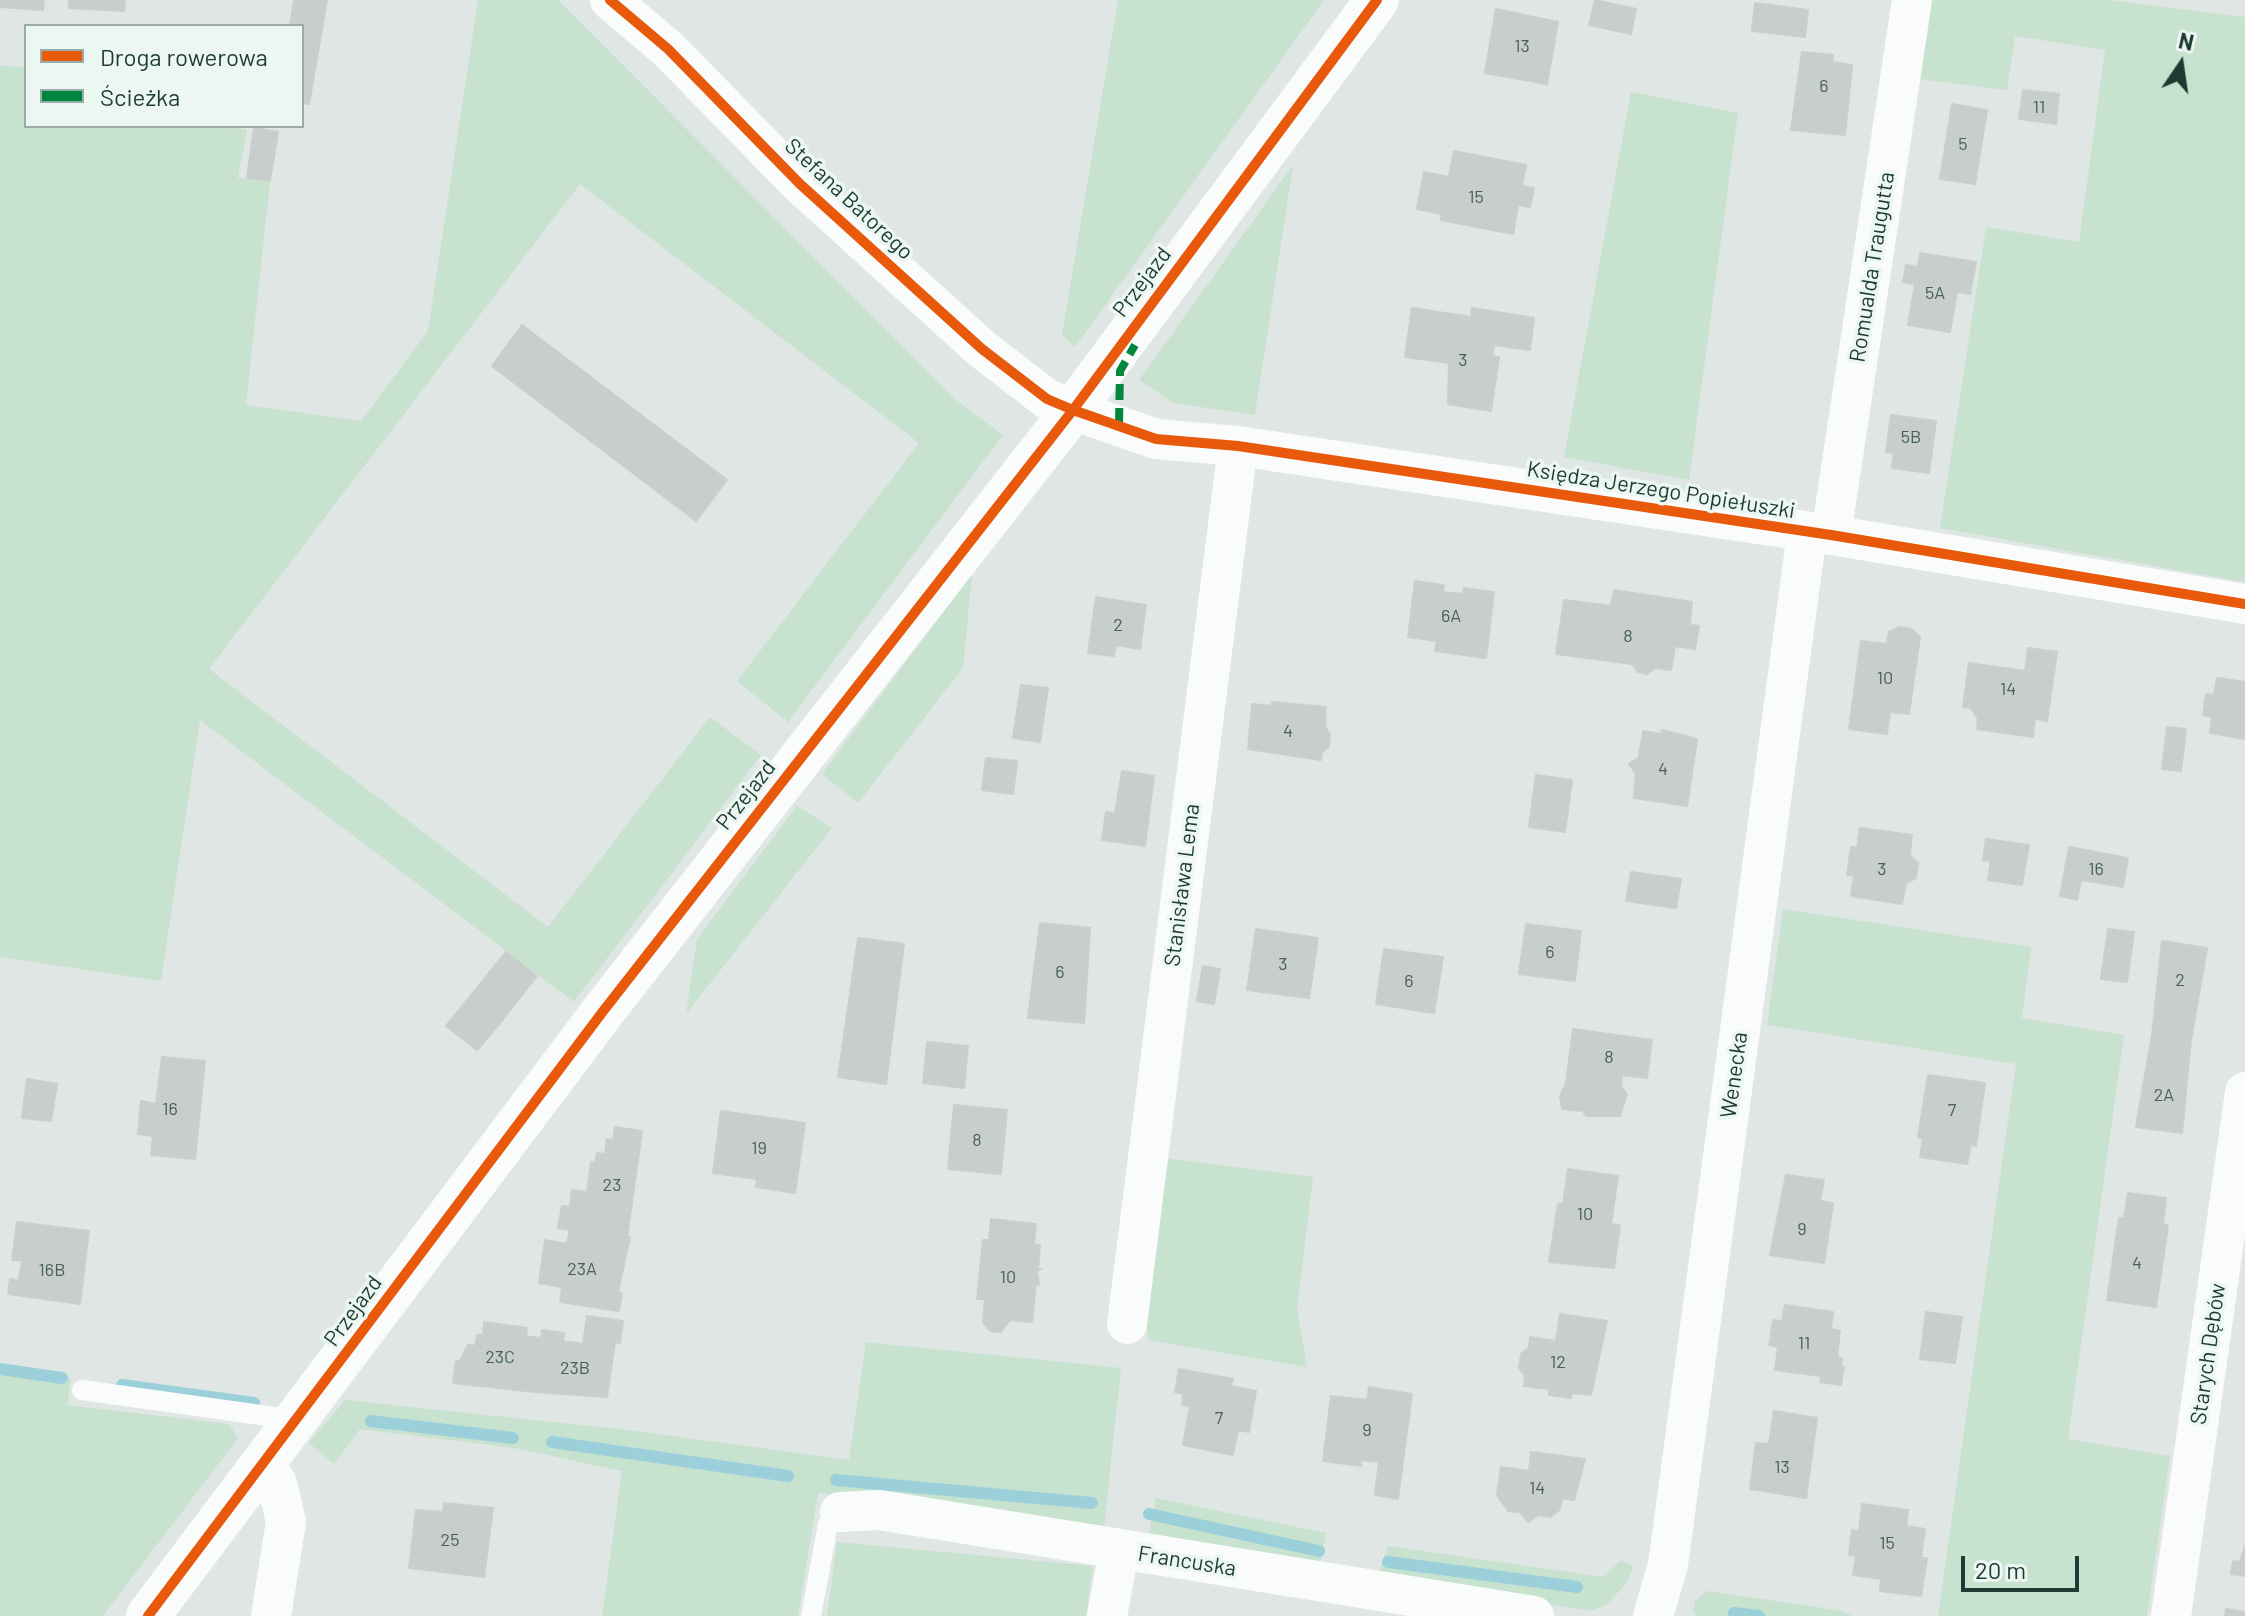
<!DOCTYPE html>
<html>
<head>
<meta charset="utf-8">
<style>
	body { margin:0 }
	#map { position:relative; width:2245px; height:1616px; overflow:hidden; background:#e0e6e3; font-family:Barlow,sans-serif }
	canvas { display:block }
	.legend { position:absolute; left:24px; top:24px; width:280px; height:104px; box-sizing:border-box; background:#edf7f2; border:2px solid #9aaca6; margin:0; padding:10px 14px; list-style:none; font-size:24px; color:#1d3b33 }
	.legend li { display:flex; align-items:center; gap:16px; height:40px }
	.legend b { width:40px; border:2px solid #9aaca6 }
	.north { position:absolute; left:2141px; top:24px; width:80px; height:80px; -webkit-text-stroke:6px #edf7f2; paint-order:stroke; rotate:13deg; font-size:22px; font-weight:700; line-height:32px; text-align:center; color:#1d3b33 }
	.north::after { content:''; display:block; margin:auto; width:28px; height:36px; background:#1d3b33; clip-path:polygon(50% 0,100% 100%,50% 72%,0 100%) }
	.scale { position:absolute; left:1961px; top:1556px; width:118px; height:36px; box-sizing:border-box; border:4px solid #1d3b33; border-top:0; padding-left:10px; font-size:24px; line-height:28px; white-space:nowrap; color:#1d3b33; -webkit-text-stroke:6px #edf7f2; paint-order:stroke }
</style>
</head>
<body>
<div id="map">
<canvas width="2245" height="1616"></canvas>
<ul class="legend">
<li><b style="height:10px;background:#e8590c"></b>Droga rowerowa</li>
<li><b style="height:10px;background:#00873e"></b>Ścieżka</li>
</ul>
<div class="north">N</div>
<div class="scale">20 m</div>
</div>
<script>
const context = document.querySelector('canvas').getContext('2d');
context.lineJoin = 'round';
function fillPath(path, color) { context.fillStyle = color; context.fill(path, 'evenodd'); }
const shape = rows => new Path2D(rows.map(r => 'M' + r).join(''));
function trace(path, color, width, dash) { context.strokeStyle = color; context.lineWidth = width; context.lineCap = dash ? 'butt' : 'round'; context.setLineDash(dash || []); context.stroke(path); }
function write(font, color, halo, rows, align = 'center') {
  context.font = font + ' Barlow,sans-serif'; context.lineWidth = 7; context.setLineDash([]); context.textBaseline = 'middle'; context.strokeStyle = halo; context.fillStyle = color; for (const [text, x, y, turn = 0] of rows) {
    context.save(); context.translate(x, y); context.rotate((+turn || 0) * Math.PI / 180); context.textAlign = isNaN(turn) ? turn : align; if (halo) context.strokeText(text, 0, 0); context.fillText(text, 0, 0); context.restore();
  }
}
fillPath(shape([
	[478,0,558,0,956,400,1003,435,788,722,737,681,919,443,580,184,209,669,548,927,710,717,761,755,574,1002,200,720,161,981,0,957,0,66,26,67,26,126,220,126,247,130,238,178,270,182,246,405,361,421,428,331],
	[1118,0,1324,0,1075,347,1062,335],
	[1923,0,2109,0,2245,17,2245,582,1940,528,1986,227,2079,242,2105,50,2015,36,2007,90,1911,78],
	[1631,92,1738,113,1689,480,1564,457],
	[1293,165,1255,415,1174,403,1139,380],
	[972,574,963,668,858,803,822,774],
	[797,806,832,828,686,1014,697,939],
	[1783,909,2031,947,2022,1018,2124,1035,2068,1439,2170,1456,2147,1616,1938,1616,2016,1064,1767,1025],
	[1163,1158,1313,1177,1297,1309,1307,1367,1148,1340,1146,1292],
	[866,1342,1121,1368,1104,1528,984,1508,818,1493,798,1616,602,1616,622,1471,514,1448,360,1429,334,1464,309,1443,345,1400,628,1430,849,1460],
	[0,1372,71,1379,67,1405,229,1424,238,1438,103,1616,0,1616],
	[1156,1498,1326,1533,1319,1567,1149,1533],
	[837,1542,1093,1566,1086,1616,827,1616],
	[1388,1546,1604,1577,1621,1560,1634,1567,1625,1585,1607,1604,1591,1611,1377,1578],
	[1707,1591,1837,1610,1853,1616,1697,1616,1693,1612,1695,1601]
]), '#c7e2cf');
trace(shape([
	[0,1369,62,1378],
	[122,1385,254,1403],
	[371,1421,513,1438],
	[552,1442,788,1476],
	[836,1480,1092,1503],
	[1149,1514,1319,1551],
	[1388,1562,1577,1587],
	[1734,1613,1759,1616]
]), '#9bd0da', 12);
const building = shape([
	[0,0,44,0,43,10,0,7,0,0],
	[69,0,125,0,124,11,69,8,69,0],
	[294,0,327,0,309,104,302,103,302,26,290,26,294,0],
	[1595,0,1636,9,1631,34,1589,25,1595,0],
	[1755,3,1808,10,1805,37,1752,31,1755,3],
	[1496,9,1558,22,1547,84,1485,73,1496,9],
	[1802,52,1833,55,1833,62,1852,65,1845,135,1791,130,1802,52],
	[2023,90,2059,94,2056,124,2019,119,2023,90],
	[1952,104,1987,110,1975,184,1940,179,1952,104],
	[254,128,278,132,270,181,247,178,254,128],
	[1454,151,1526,165,1522,186,1534,188,1530,207,1518,205,1513,234,1441,220,1442,214,1417,209,1424,172,1449,177,1454,151],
	[1920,253,1976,262,1970,294,1957,292,1950,332,1908,325,1915,284,1903,282,1906,265,1918,267,1920,253],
	[1412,308,1471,317,1472,308,1534,318,1530,350,1494,345,1492,356,1499,357,1491,411,1448,404,1449,363,1405,357,1412,308],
	[522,325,727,480,696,521,492,366,522,325],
	[1891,415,1936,421,1929,473,1892,468,1894,453,1886,452,1891,415],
	[1415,581,1444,585,1443,592,1463,594,1464,588,1494,592,1486,658,1435,651,1437,641,1408,637,1415,581],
	[1614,590,1692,602,1690,625,1699,626,1695,649,1675,646,1671,670,1655,668,1647,674,1638,672,1632,664,1556,654,1564,600,1611,606,1614,590],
	[1096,597,1146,605,1140,649,1116,645,1114,656,1088,653,1096,597],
	[1900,627,1911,629,1920,637,1909,714,1890,712,1887,734,1849,729,1861,641,1887,644,1889,632,1900,627],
	[2028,648,2057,652,2047,721,2035,719,2033,737,1977,729,1978,719,1971,708,1963,707,1969,663,2025,671,2028,648],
	[2217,678,2245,682,2245,739,2210,733,2212,717,2203,715,2206,694,2214,695,2217,678],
	[1021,685,1048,688,1040,742,1013,738,1021,685],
	[1272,702,1326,707,1325,727,1330,735,1329,746,1322,752,1321,760,1248,749,1252,704,1272,706,1272,702],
	[2167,727,2186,729,2181,771,2162,769,2167,727],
	[1662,730,1697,739,1687,806,1634,798,1636,774,1629,764,1639,757,1643,731,1661,734,1662,730],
	[986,758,1017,761,1013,794,982,790,986,758],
	[1122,771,1154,776,1145,846,1102,840,1106,812,1115,814,1122,771],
	[1536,775,1572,780,1565,832,1529,827,1536,775],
	[1860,828,1912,835,1910,856,1918,863,1916,878,1906,883,1902,904,1851,896,1854,875,1847,875,1851,847,1857,848,1860,828],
	[1986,839,2029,845,2022,885,1988,880,1991,861,1983,860,1986,839],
	[2069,847,2128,858,2123,887,2081,880,2077,900,2060,896,2069,847],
	[1631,872,1681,879,1676,908,1626,901,1631,872],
	[1040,923,1090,928,1084,1023,1028,1018,1040,923],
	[1526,924,1581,931,1575,981,1519,974,1526,924],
	[1256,929,1318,938,1309,998,1247,990,1256,929],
	[2108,929,2134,932,2127,982,2101,979,2108,929],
	[858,938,904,944,886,1084,838,1077,858,938],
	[2162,941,2207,948,2191,1040,2152,1035,2162,941],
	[1384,949,1443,957,1434,1013,1376,1004,1384,949],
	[506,952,537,976,500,1023,468,999,506,952],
	[1203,966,1220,969,1214,1004,1197,1001,1203,966],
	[468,999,500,1023,477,1050,446,1026,468,999],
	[1573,1029,1652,1040,1647,1078,1622,1075,1621,1087,1627,1094,1620,1116,1586,1116,1583,1111,1562,1109,1560,1096,1566,1083,1573,1029],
	[2152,1035,2191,1040,2182,1133,2136,1127,2152,1035],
	[927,1042,968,1046,964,1088,923,1083,927,1042],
	[162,1057,205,1061,195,1159,151,1155,153,1136,138,1134,141,1101,156,1104,162,1057],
	[1928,1075,1985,1083,1976,1146,1971,1144,1967,1164,1920,1157,1923,1138,1918,1137,1928,1075],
	[27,1079,57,1084,51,1121,22,1118,27,1079],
	[954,1105,1007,1110,1001,1174,948,1169,954,1105],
	[721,1111,805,1123,795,1193,756,1187,757,1179,713,1173,721,1111],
	[615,1127,642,1131,627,1238,558,1228,562,1206,570,1207,572,1190,587,1192,591,1162,595,1163,597,1153,605,1154,607,1139,613,1140,615,1127],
	[1568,1169,1618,1176,1611,1224,1620,1225,1614,1268,1549,1262,1558,1204,1563,1204,1568,1169],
	[1786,1175,1824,1180,1820,1201,1833,1203,1824,1263,1770,1255,1786,1175],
	[2128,1193,2166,1198,2163,1224,2168,1226,2156,1307,2107,1300,2119,1218,2124,1219,2128,1193],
	[991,1219,1036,1224,1034,1245,1040,1245,1038,1269,1041,1269,1037,1271,1039,1285,1036,1284,1032,1322,1010,1320,1001,1332,990,1331,983,1322,985,1299,977,1299,983,1240,989,1240,991,1219],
	[17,1222,89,1231,80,1304,8,1294,10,1279,19,1281,22,1260,12,1260,17,1222],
	[570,1229,630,1237,618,1292,622,1293,619,1311,560,1302,562,1287,539,1283,545,1240,567,1244,570,1229],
	[1785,1305,1833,1312,1831,1329,1840,1331,1837,1357,1842,1358,1841,1367,1844,1367,1841,1385,1820,1382,1821,1376,1775,1370,1778,1347,1769,1345,1770,1341,1773,1320,1782,1321,1785,1305],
	[1926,1312,1962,1317,1955,1363,1920,1359,1926,1312],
	[1560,1314,1607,1321,1591,1395,1572,1393,1571,1398,1549,1395,1549,1389,1524,1386,1525,1376,1519,1368,1521,1354,1529,1347,1530,1337,1556,1341,1560,1314],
	[587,1316,623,1321,620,1343,615,1342,607,1397,535,1392,542,1330,564,1333,563,1341,583,1344,587,1316],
	[484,1322,527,1328,526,1336,539,1338,543,1334,535,1392,453,1383,456,1361,460,1361,468,1345,475,1346,477,1335,483,1335,484,1322],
	[1179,1369,1233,1379,1231,1386,1256,1391,1249,1432,1238,1430,1233,1455,1183,1445,1190,1406,1182,1405,1183,1394,1175,1392,1179,1369],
	[1369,1387,1412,1394,1398,1499,1375,1495,1379,1462,1361,1460,1361,1466,1323,1461,1331,1396,1367,1400,1369,1387],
	[1774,1411,1817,1418,1806,1498,1750,1489,1756,1443,1769,1444,1774,1411],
	[1531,1452,1585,1459,1574,1500,1562,1498,1560,1509,1551,1517,1539,1515,1528,1522,1520,1512,1508,1511,1497,1495,1501,1467,1529,1471,1531,1452],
	[444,1503,493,1508,484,1577,409,1568,416,1510,443,1512,444,1503],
	[1862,1504,1908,1510,1906,1526,1925,1529,1921,1558,1927,1558,1921,1596,1880,1591,1881,1579,1853,1575,1856,1556,1849,1555,1852,1530,1859,1531,1862,1504],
	[2245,1546,2245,1576,2231,1574,2233,1561,2240,1562,2245,1546],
	[2226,1609,2245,1612,2245,1616,2225,1616,2226,1609]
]);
fillPath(building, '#c7cecb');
trace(building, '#c8cfcc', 2);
trace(shape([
	[82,1390,296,1420],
	[811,1616,828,1524,840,1512]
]), '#fafbfb', 20);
trace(shape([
	[610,0,668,49,800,184,982,349,1047,399,1073,410,1156,439,1238,446,1831,535,2245,604],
	[1831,535,1912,0],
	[1127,1324,1238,446],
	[263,1465,277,1483,286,1522,271,1616],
	[840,1512,879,1510,1534,1616],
	[1107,1616,1119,1551],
	[1653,1616,1668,1565,1807,533],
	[2171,1616,2245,1092]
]), '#fafbfb', 40);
trace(shape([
	[148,1616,604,1010,1073,410,1377,0]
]), '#fafbfb', 44);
trace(shape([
	[1119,424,1120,371,1135,345]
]), '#00873e', 8, [16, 8]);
trace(shape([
	[610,0,668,49,800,184,982,349,1047,399,1073,410,1156,439,1238,446,1831,535,2245,604],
	[148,1616,604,1010,1073,410,1377,0]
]), '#e8590c', 10);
write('18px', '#48605a', null, [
	["13",1522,46],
	["6",1824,86],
	["11",2039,107],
	["5",1963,144],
	["15",1476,197],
	["5A",1935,293],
	["3",1463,360],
	["5B",1911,437],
	["6A",1451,616],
	["2",1118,625],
	["8",1628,636],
	["10",1885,678],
	["14",2008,689],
	["4",1288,731],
	["4",1663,769],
	["3",1882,869],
	["16",2096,869],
	["6",1550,952],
	["3",1283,964],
	["6",1060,972],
	["2",2180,980],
	["6",1409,981],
	["8",1609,1057],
	["2A",2164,1095],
	["16",170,1109],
	["7",1952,1110],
	["8",977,1140],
	["19",759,1148],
	["23",612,1185],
	["10",1585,1214],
	["9",1802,1229],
	["4",2137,1263],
	["23A",582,1269],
	["16B",52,1270],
	["10",1008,1277],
	["11",1804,1343],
	["23C",500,1357],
	["12",1558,1362],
	["23B",575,1368],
	["7",1219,1418],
	["9",1367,1430],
	["13",1782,1467],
	["14",1537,1488],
	["25",450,1540],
	["15",1887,1543]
]);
write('22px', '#1d3b33', '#edf7f2', [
	["Stefana Batorego",849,199,43],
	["Romualda Traugutta",1872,267,-81],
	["Przejazd",1142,282,-53],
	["Księdza Jerzego Popiełuszki",1661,490,9],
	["Przejazd",746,795,-52],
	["Stanisława Lema",1182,885,-83],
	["Wenecka",1734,1075,-82],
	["Przejazd",353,1311,-54],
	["Starych Dębów",2208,1354,-82],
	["Francuska",1187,1561,9]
]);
</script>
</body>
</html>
